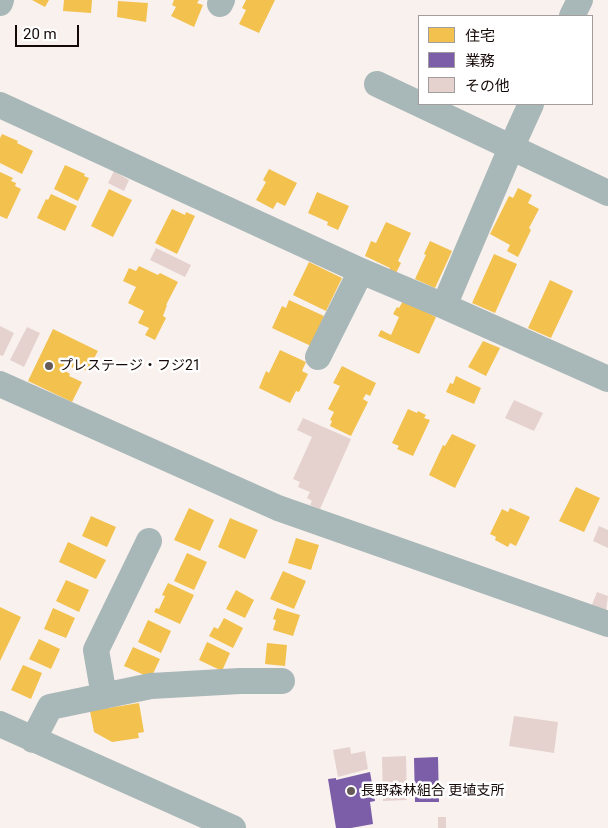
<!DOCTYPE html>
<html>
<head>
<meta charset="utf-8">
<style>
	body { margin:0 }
	#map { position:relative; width:608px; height:828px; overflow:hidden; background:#f9f1ee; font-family:Roboto,"Noto Sans JP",sans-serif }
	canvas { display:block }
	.legend { position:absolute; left:418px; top:15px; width:175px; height:90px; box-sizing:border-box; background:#fff; border:1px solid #a19d9c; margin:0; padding:6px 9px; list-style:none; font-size:15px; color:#150907 }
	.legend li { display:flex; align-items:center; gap:10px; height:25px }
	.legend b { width:25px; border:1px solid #a19d9c }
	.scale { position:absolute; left:15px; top:25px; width:64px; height:22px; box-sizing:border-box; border:2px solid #150907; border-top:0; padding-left:6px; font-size:15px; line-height:18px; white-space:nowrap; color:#150907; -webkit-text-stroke:4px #fff; paint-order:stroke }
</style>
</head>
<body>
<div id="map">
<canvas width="608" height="828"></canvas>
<ul class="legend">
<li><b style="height:14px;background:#f2c14e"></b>住宅</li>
<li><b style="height:14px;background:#7b5ea7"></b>業務</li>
<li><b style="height:14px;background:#e5d2ce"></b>その他</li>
</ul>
<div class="scale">20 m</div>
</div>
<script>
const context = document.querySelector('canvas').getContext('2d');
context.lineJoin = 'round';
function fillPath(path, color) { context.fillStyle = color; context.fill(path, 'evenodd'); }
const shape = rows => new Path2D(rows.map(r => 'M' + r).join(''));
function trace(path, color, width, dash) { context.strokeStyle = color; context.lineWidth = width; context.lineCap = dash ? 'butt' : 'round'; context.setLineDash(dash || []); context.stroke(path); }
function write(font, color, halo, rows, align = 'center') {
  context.font = font + ' Roboto,"Noto Sans JP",sans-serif'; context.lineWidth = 5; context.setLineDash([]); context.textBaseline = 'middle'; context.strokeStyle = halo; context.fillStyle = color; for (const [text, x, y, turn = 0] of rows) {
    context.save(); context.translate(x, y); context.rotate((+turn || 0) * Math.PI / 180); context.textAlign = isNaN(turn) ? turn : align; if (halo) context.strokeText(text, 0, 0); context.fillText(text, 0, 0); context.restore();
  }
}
fillPath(shape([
	[32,0,49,0,45,7],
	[64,0,92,0,91,13,63,11],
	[174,0,199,0,197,3,203,5,194,27,171,16,176,7,172,5],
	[246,0,275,0,259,33,239,24,246,10,242,8],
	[118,1,148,3,146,22,117,17],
	[2,134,18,141,17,143,33,151,22,174,0,163,0,138],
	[65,165,85,174,84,176,89,178,78,201,54,189],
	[269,169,297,183,285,206,277,202,273,209,256,200,266,182,263,180],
	[0,172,13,178,11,181,16,183,15,186,21,189,7,219,0,216],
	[518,188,532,195,528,203,539,209,529,228,531,230,518,257,507,251,510,245,490,234,509,196,513,198],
	[109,189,132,200,113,237,91,226],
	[317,192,349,206,338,230,327,225,328,222,308,213],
	[51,194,77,206,65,231,37,218,46,199,48,200],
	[172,209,185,215,186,212,195,216,177,254,155,243],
	[386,222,411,233,398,261,401,263,396,273,389,270,390,268,365,256,371,241,376,243],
	[430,241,452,251,435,288,415,279,426,255,424,254],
	[494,254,517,264,495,313,472,303],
	[309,262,342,278,326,311,293,295],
	[139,266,158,275,160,273,178,282,166,305,167,305,163,316,166,318,155,340,145,335,149,328,138,323,144,311,128,303,136,287,123,281,129,268,136,271],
	[550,280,573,291,551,338,528,328],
	[289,300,324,316,311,346,272,328,282,306,286,308],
	[403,301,436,317,419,354,378,336,381,330,391,335,399,317,393,314,397,307,399,308],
	[53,329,98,351,87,371,74,365,73,368,65,363,62,369,70,374,69,376,82,382,72,402,28,381],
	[483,341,500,348,486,376,468,367],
	[280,350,306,362,302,371,308,374,299,392,296,391,290,403,259,388,266,371,269,373],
	[342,366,376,383,370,396,366,394,363,399,368,402,351,436,330,426,332,421,330,420,334,412,328,409,340,386,333,383],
	[456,376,481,388,474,404,446,392,450,383,453,384],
	[408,409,417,413,418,411,426,415,424,418,430,420,413,456,397,449,399,446,392,443],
	[452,434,476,445,455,488,429,475,443,445,445,446],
	[576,487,600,498,584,532,559,521],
	[189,508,214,520,200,551,174,540],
	[510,508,530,517,516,546,510,543,508,547,495,540,496,537,490,534,502,509,508,512],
	[91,516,116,527,107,547,82,536],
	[230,518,258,530,245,559,218,547],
	[296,538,319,545,311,570,288,563],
	[68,542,106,560,96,579,59,562],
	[187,553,207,562,194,590,174,581],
	[283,571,306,581,294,609,270,599],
	[66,580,89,590,79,612,56,601],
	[168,583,194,595,180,624,154,612,156,608,159,609,165,596,162,595],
	[236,590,254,600,245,618,226,609],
	[0,607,21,617,0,661],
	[53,608,75,618,66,638,44,629],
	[277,608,300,615,293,636,273,630,276,620,273,619],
	[224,618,243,628,233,648,209,636,214,627,218,629],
	[148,620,171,631,161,653,138,642],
	[39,639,60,649,51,669,29,659],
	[207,642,230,653,222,671,199,660],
	[267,643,287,645,285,666,265,664],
	[133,647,160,659,151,678,124,666],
	[23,665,42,673,31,699,11,690],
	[139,703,144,732,138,733,139,738,112,742,94,732,90,711]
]), '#f2c14e');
fillPath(shape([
	[438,757,439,802,415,802,414,758],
	[370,772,375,801,370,802,373,824,351,828,336,828,328,779,336,778,336,780]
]), '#7b5ea7');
fillPath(shape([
	[114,171,129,180,124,191,108,183],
	[156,248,191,265,185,277,150,260],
	[0,326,14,333,3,356,0,355],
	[27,327,40,333,24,367,10,360],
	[514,400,543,413,534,431,505,418],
	[303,418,351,439,320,509,310,505,312,501,307,498,310,492,298,487,300,482,293,479,312,437,297,430],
	[599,526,608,530,608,548,593,541],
	[597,592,608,596,606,611,592,605],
	[514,716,558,722,554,753,509,746],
	[350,747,351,754,365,751,368,769,338,777,333,750],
	[406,756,407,800,383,801,382,757],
	[438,817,446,817,446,828,438,828]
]), '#e5d2ce');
trace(shape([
	[0,3,1,0],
	[220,4,222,0],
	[572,16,580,0],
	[377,84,608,193],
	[0,105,361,271,444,306,608,379],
	[444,306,511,148,531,104],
	[318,357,361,271],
	[0,384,278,508,608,624],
	[104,696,96,650,149,541],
	[0,724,233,828],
	[33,740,50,707,151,686,240,681,282,681]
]), '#a8b7b7', 26);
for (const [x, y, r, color] of [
	[49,366,5,"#655a58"],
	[351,791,5,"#655a58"]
]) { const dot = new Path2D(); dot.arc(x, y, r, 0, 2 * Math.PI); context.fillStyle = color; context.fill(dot); trace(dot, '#fff', 2); }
write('14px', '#150907', '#fff', [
	["プレステージ・フジ21",59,366],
	["長野森林組合 更埴支所",361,791]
], 'left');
</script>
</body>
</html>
